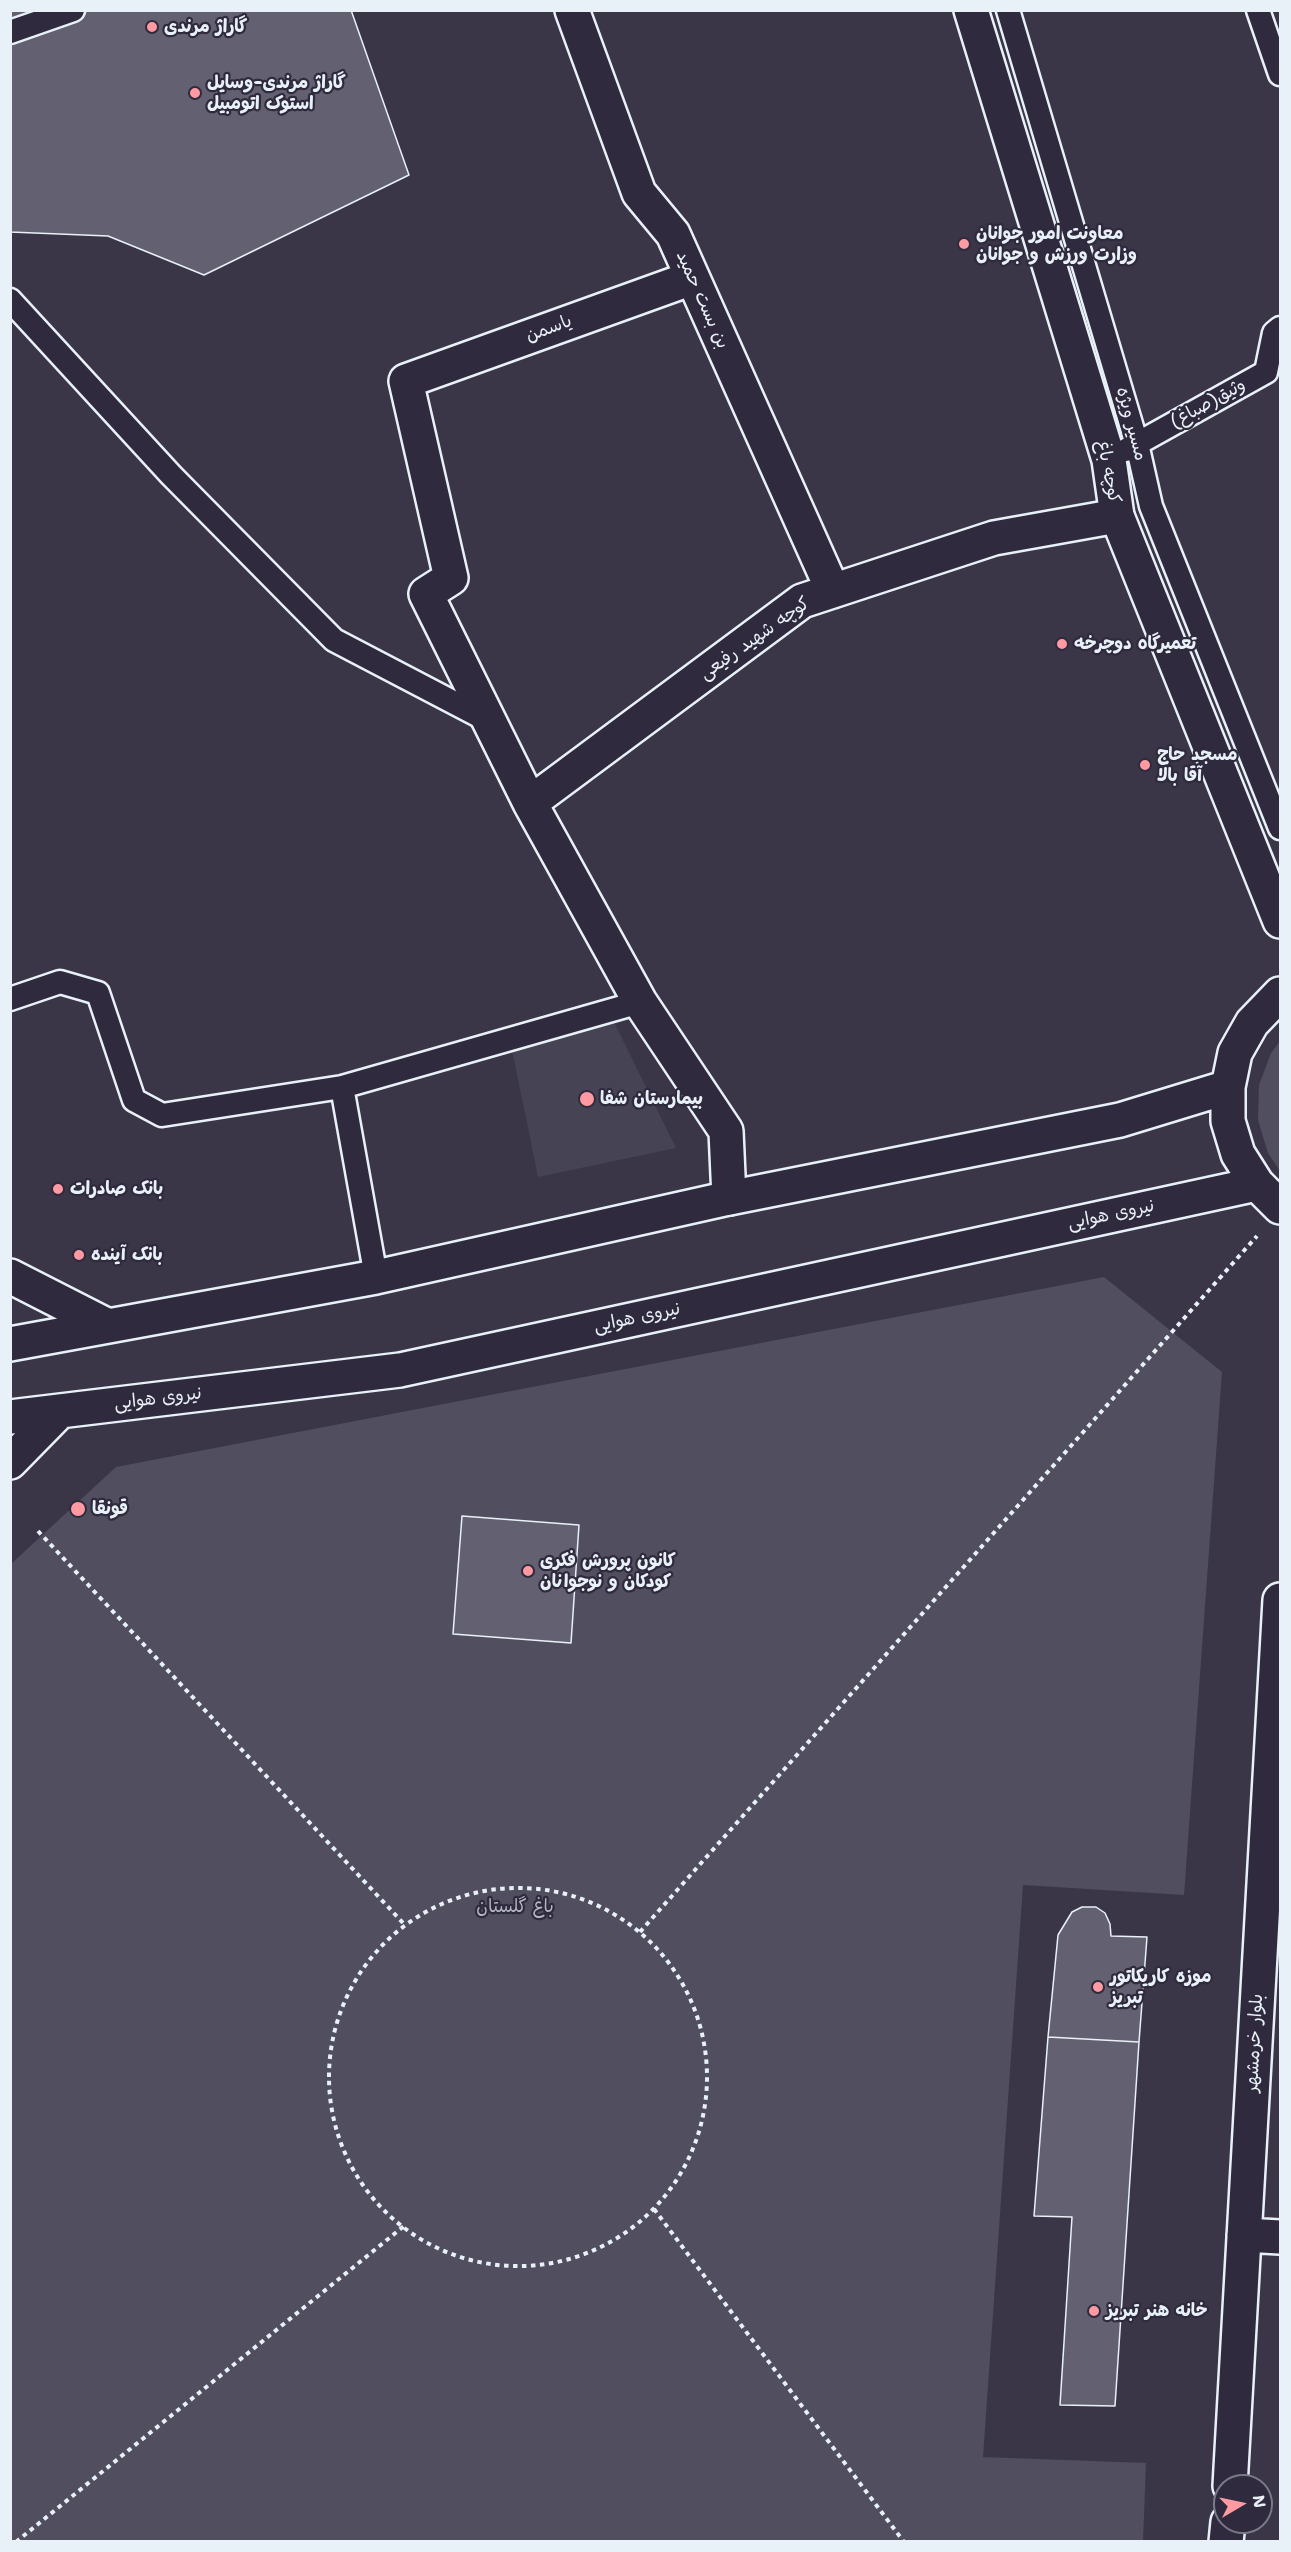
<!DOCTYPE html>
<html>
<head>
<meta charset="utf-8">
<style>
	body { margin:0 }
	#map { position:relative; width:1291px; height:2552px; overflow:hidden; background:#3a3648; font-family:"Shantell Sans",sans-serif }
	canvas { display:block }
	.frame { position:absolute; inset:0; border:12px solid #e8f1f8; pointer-events:none }
	.north { position:absolute; left:1213px; top:2474px; width:60px; height:60px; box-sizing:border-box; background:#2f2a3d; border:2px solid #797a88; border-radius:50%; rotate:81deg; font-size:16px; font-weight:700; line-height:24px; text-align:center; color:#e8f1f8 }
	.north::after { content:''; display:block; margin:auto; width:21px; height:27px; background:#ff9aa2; clip-path:polygon(50% 0,100% 100%,50% 72%,0 100%) }
</style>
</head>
<body>
<div id="map">
<canvas width="1291" height="2552"></canvas>
<div class="frame"></div>
<div class="north">N</div>
</div>
<script>
const context = document.querySelector('canvas').getContext('2d');
context.lineJoin = 'round';
function fillPath(path, color) { context.fillStyle = color; context.fill(path, 'evenodd'); }
const shape = rows => new Path2D(rows.map(r => 'M' + r).join(''));
function trace(path, color, width, dash) { context.strokeStyle = color; context.lineWidth = width; context.lineCap = dash ? 'butt' : 'round'; context.setLineDash(dash || []); context.stroke(path); }
function write(font, color, halo, rows, align = 'center') {
  context.font = font + ' "Shantell Sans","Playpen Sans Arabic",sans-serif'; context.lineWidth = 4.5; context.setLineDash([]); context.textBaseline = 'middle'; context.strokeStyle = halo; context.fillStyle = color; for (const [text, x, y, turn = 0] of rows) {
    context.save(); context.translate(x, y); context.rotate((+turn || 0) * Math.PI / 180); context.textAlign = isNaN(turn) ? turn : align; if (halo) context.strokeText(text, 0, 0); context.fillText(text, 0, 0); context.restore();
  }
}
fillPath(shape([
	[613,1020,676,1148,538,1177,512,1050]
]), '#464354');
fillPath(shape([
	[1280,1041,1280,1171,1268,1153,1258,1120,1259,1085,1271,1053],
	[1104,1277,1222,1372,1184,1895,1023,1885,983,2457,1146,2463,1143,2541,11,2542,11,1564,116,1467]
]), '#504e5f');
const building = shape([
	[14,10,351,10,409,175,204,275,108,236,10,232,10,12,14,10],
	[462,1516,579,1525,571,1643,453,1634,462,1516],
	[1082,1907,1096,1907,1105,1913,1110,1924,1111,1936,1147,1937,1139,2042,1048,2037,1058,1935,1072,1912,1082,1907],
	[1048,2037,1139,2042,1115,2406,1060,2405,1072,2217,1034,2216,1048,2037]
]);
fillPath(building, '#636171');
trace(building, '#e8f1f8', 1.5);
const lane = shape([
	[1008,10,1137,444,1151,506,1280,828],
	[1258,10,1280,74],
	[10,32,73,10],
	[10,300,171,475,334,640,489,721],
	[1126,450,1266,372,1274,333,1280,328],
	[10,999,60,982,98,993,134,1100,162,1115,342,1087,640,1002],
	[342,1087,376,1277]
]);
const street = shape([
	[572,10,639,193,673,234,833,591],
	[692,278,406,381,451,578,426,594,530,803,640,1002,726,1131,729,1198],
	[530,803,802,601,994,538,1117,516]
]);
const secondary = shape([
	[971,10,1109,460,1117,516,1280,921]
]);
const primary = shape([
	[1280,994,1252,1023,1235,1053,1228,1087,1228,1121,1238,1154,1257,1184,1280,1207],
	[10,1276,108,1326],
	[10,1344,376,1277,729,1198,1120,1120,1228,1087],
	[10,1417,400,1370,1257,1184],
	[10,1462,60,1411],
	[1244,2235,1280,2237],
	[1230,2486,1280,1600],
	[1226,2542,1228,2522]
]);
trace(lane, '#e8f1f8', 27);
trace(street, '#e8f1f8', 38);
trace(secondary, '#e8f1f8', 38);
trace(primary, '#e8f1f8', 38);
trace(shape([
	[38,1531,404,1924],
	'329 2077a189 189 0 1 1 378 0a189 189 0 1 1-378 0Z',
	[640,1932,1257,1236],
	[654,2209,904,2542],
	[16,2542,404,2226]
]), '#e8f1f8', 4, [4.5, 4.5]);
trace(lane, '#2f2a3d', 22);
trace(street, '#2f2a3d', 33);
trace(secondary, '#2f2a3d', 33);
trace(primary, '#2f2a3d', 33);
for (const [x, y, r, color] of [
	[152,27,6,"#ff9aa2"],
	[195,93,6,"#ff9aa2"],
	[964,244,6,"#ff9aa2"],
	[1062,644,6,"#ff9aa2"],
	[1145,765,6,"#ff9aa2"],
	[587,1099,8,"#ff9aa2"],
	[58,1189,6,"#ff9aa2"],
	[79,1255,6,"#ff9aa2"],
	[78,1509,8,"#ff9aa2"],
	[528,1571,6,"#ff9aa2"],
	[1098,1987,6,"#ff9aa2"],
	[1094,2311,6,"#ff9aa2"]
]) { const dot = new Path2D(); dot.arc(x, y, r, 0, 2 * Math.PI); context.fillStyle = color; context.fill(dot); trace(dot, '#2f2a3d', 2); }
write('bold 18px', '#e8f1f8', '#2f2a3d', [
	["گاراژ مرندی",164,27],
	["گاراژ مرندی-وسایل",207,83],
	["استوک اتومبیل",207,104],
	["معاونت امور جوانان",976,234],
	["وزارت ورزش و جوانان",976,255],
	["تعمیرگاه دوچرخه",1074,644],
	["مسجد حاج",1157,755],
	["آقا بالا",1157,776],
	["بیمارستان شفا",600,1099],
	["بانک صادرات",70,1189],
	["بانک آینده",91,1255],
	["قونقا",92,1509],
	["کانون پرورش فکری",540,1561],
	["کودکان و نوجوانان",540,1582],
	["موزه کاریکاتور",1110,1977],
	["تبریز",1110,1998],
	["خانه هنر تبریز",1106,2311]
], 'left');
write('18px', '#e8f1f8', '#2f2a3d', [
	["بن بست حمید",702,300,66],
	["یاسمن",549,329,-20],
	["وثیق(صباغ)",1208,404,-29],
	["مسیر ویژه",1131,424,75],
	["کوچه باغ",1108,472,79],
	["کوچه شهید رفیعی",755,639,-35],
	["نیروی هوایی",1111,1215,-12],
	["نیروی هوایی",637,1318,-12],
	["نیروی هوایی",158,1399,-7],
	["بلوار خرمشهر",1255,2043,-87]
]);
write('18px', '#b3b8c2', '#2f2a3d', [
	["باغ گلستان",515,1907]
]);
</script>
</body>
</html>
